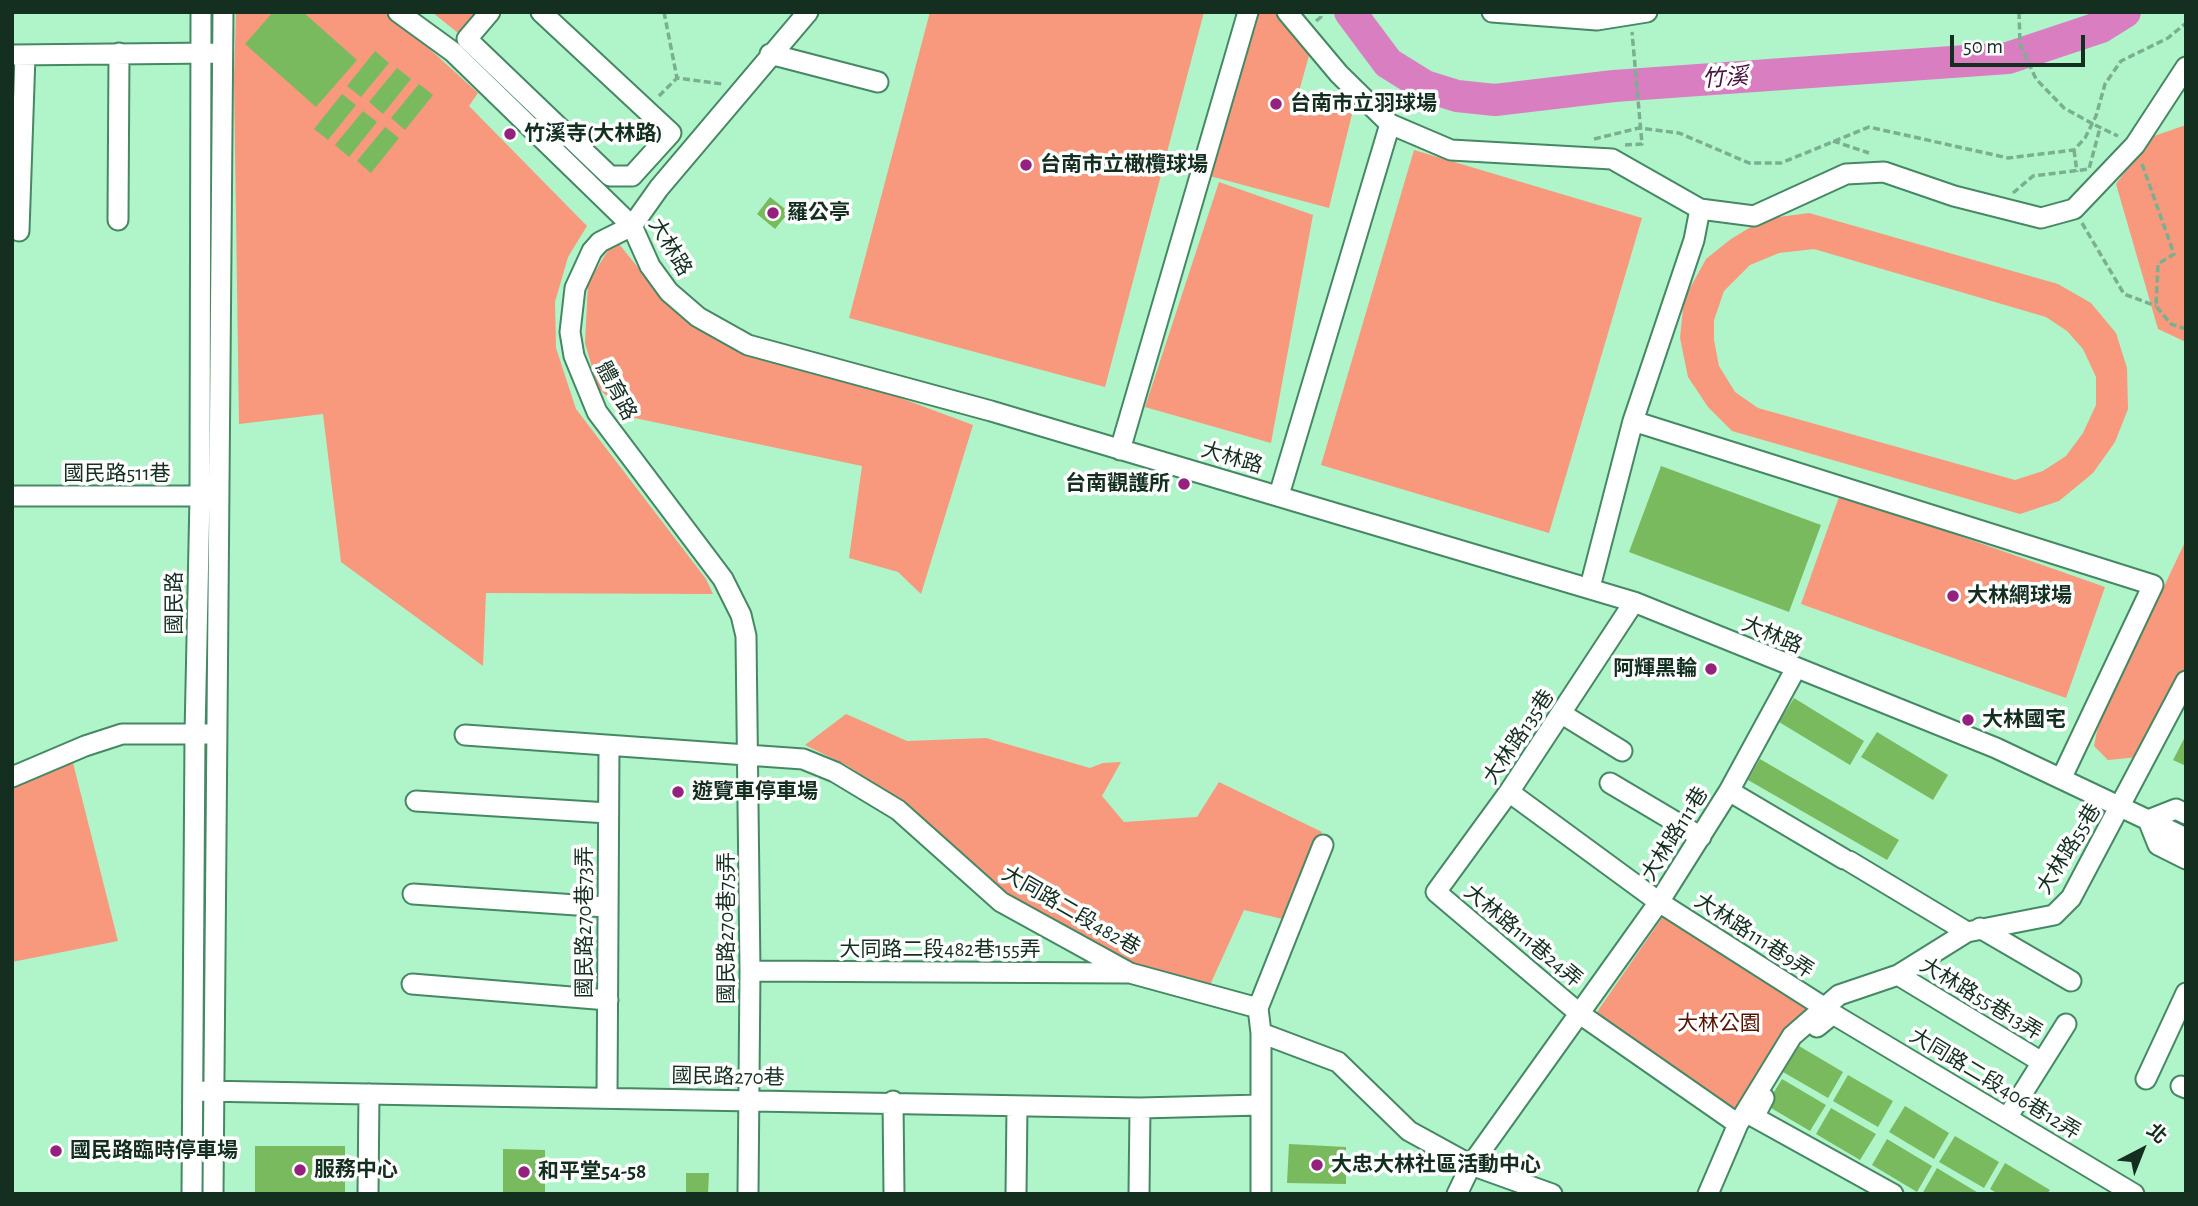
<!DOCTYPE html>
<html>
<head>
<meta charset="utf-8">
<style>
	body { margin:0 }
	#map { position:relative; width:2198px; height:1206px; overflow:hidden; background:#b0f4ca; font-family:"Alegreya Sans","Noto Sans TC",sans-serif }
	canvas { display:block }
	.frame { position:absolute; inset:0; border:14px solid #142f20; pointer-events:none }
	.north { position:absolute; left:2107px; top:1115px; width:70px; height:70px; -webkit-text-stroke:5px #fff; paint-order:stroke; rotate:42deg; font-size:19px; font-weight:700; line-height:28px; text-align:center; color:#142f20 }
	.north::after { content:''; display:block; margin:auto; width:24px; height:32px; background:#142f20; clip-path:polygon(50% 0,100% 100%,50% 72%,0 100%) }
	.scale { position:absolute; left:1950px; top:35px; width:135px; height:32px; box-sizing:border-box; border:4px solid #142f20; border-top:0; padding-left:9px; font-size:21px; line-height:24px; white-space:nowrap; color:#142f20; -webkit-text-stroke:5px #fff; paint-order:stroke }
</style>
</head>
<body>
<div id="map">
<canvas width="2198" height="1206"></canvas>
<div class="frame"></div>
<div class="north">北</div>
<div class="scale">50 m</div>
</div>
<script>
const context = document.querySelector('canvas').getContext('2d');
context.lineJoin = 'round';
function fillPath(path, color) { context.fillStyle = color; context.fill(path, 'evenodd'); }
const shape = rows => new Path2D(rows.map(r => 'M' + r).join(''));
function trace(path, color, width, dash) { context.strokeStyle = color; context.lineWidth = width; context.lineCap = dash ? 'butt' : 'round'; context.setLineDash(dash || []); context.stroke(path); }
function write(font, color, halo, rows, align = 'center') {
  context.font = font + ' "Alegreya Sans","Noto Sans TC",sans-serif'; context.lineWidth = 7; context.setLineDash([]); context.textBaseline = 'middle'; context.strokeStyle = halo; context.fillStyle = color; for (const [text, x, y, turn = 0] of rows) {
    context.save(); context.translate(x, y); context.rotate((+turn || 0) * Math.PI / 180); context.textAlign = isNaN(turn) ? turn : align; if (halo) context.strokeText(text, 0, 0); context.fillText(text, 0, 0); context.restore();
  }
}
fillPath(shape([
	[236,12,389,12,478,93,469,106,587,226,568,257,555,302,556,348,576,409,706,579,713,594,486,593,483,666,341,562,323,414,239,424,234,80],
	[432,12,477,12,458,33],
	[930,12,1204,12,1105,387,849,318],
	[1258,12,1274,12,1310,52,1298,95,1352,114,1329,208,1206,175,1233,80],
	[2186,125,2186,342,2158,329,2116,184,2151,137],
	[1414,150,1642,218,1549,533,1321,465],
	[1219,182,1313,215,1271,443,1145,407],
	[1809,213,2058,284,2091,303,2116,333,2127,368,2128,409,2115,442,2093,473,2059,501,2020,514,1732,431,1708,407,1688,377,1680,338,1684,299,1706,259,1731,239,1764,219],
	[1814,249,2046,317,2067,331,2083,349,2096,377,2096,405,2083,433,2066,456,2043,471,2015,480,1758,408,1735,392,1719,366,1714,340,1714,320,1724,291,1750,265,1779,253],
	[615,239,665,301,839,375,973,425,921,594,898,572,849,558,862,466,630,417,598,388,585,343,588,283],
	[1840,494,2105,587,2066,698,1801,604],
	[2186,540,2186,678,2138,757,2108,760,2094,746,2098,726],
	[846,714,907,741,986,738,1090,768,1103,763,1121,762,1102,796,1124,822,1197,817,1219,782,1322,832,1283,919,1244,910,1210,985,1129,967,1005,899,905,805,848,766,805,745],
	[72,759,118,941,12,962,12,784],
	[1664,915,1818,1008,1738,1121,1597,1012]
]), '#f8987c');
trace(shape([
	[1350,12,1388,63,1425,86,1457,96,1495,100,1614,86,2008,58,2101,27,2125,12]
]), '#da7ec2', 32);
fillPath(shape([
	[273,12,303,12,357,60,316,107,245,44],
	[375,51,389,63,361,97,347,86],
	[397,68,411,79,383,114,369,102],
	[419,84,433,95,405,130,391,118],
	[342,94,356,105,328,140,314,129],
	[363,111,377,122,349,157,335,145],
	[385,127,399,138,371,173,357,161],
	[770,197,789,212,775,229,757,214],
	[1661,466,1821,525,1789,612,1629,552],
	[1794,698,1864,741,1850,765,1779,722],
	[1877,732,1948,775,1933,800,1861,757],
	[2186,735,2186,766,2173,760],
	[1760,759,1899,840,1887,860,1748,780],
	[1799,1046,1843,1072,1828,1098,1783,1072],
	[1848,1075,1893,1101,1878,1127,1833,1101],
	[1782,1079,1826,1105,1810,1131,1766,1105],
	[1905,1106,1949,1133,1934,1159,1889,1132],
	[1831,1108,1876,1134,1860,1160,1816,1134],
	[1955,1136,1999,1162,1984,1188,1939,1162],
	[1887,1139,1932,1166,1917,1192,1872,1165],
	[1289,1144,1346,1147,1346,1184,1287,1183],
	[255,1146,345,1146,345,1194,255,1194],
	[503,1149,545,1150,545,1194,503,1194],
	[2005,1163,2050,1190,2047,1194,1998,1194,1990,1189],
	[1937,1168,1980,1194,1922,1194],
	[686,1173,709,1173,708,1194,686,1194]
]), '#7aba5f');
const minor = shape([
	[398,12,453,52,632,226,650,266,669,292,698,317,748,345,991,411,1634,602,1996,748,2186,838],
	[490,12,467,39,610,176,632,176,671,133,541,12],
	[1287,12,1339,74,1390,124,1451,150,1612,159,1700,209,1754,216,1846,174,1884,172,1954,196,2041,218,2074,209,2135,145,2186,67],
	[1492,12,1597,20,1647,12],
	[770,54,878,82],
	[12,55,214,53],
	[118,220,119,53],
	[19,231,25,55],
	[1633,421,1694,240,1700,209],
	[1120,450,1248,12],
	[1279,495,1390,124],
	[12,496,213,496],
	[1590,587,1633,421,2153,585,2062,777],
	[1634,602,1509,792,1436,892,1580,1014,1738,1124],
	[1562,714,1622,751],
	[465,735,803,759,835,772,898,810,1001,902,1130,973,1258,1008,1261,1033,1338,1062,1409,1131,1471,1165,1457,1194],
	[12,777,85,746,122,734,207,734],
	[1610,783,1701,837],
	[1729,791,1844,859],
	[1509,792,1659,902,1825,1008],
	[416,801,608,813],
	[2186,814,2176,809,2148,820,2158,845,2186,859],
	[1849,861,1967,932],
	[413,894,606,907],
	[1980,928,2071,981],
	[750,971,1127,973],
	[1898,975,2040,1061],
	[412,984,608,1000],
	[1258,1008,1323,845],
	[1817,1027,1833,1014,2134,1194],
	[2146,1079,2186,993],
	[2181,1086,2186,1088],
	[202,1091,1140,1108,1260,1105],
	[607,1098,609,747],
	[1764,1098,1754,1117,1893,1194],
	[893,1101,894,1194],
	[2007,1118,2066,1024],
	[192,1194,195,734,200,497,201,12],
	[213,1194,223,12],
	[368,1194,369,1094],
	[748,1194,750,971,746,636,741,615,723,579,597,412,574,356,570,332,575,288,592,251,600,242,632,226,659,188,808,12],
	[1016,1194,1017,1106],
	[1139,1194,1140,1108],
	[1261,1194,1261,1033],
	[1552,1194,1471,1165,1659,902,1729,791,1795,670],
	[1708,1194,1738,1124,1792,1036,1839,995,1898,975,1967,932,2054,915,2071,898,2186,681]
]);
trace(minor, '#468863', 23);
trace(shape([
	[664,12,677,78],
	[1316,21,1321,17,1318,12],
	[659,96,677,78,722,84],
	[2095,125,2118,136],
	[1594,139,1639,128,1679,133,1749,163,1781,163,1869,127,2008,158,2074,150,2085,138,2096,116,2105,84,2121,61,2168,38,2186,23],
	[1833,141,1869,153],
	[1625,145,1642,144,1632,32],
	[2074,150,2077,172],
	[2142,164,2174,254,2158,264,2156,306,2171,324,2186,329],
	[2013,193,2033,176,2089,169,2100,128],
	[2082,223,2124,294,2156,306]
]), '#7ab08f', 3.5, [7, 3.5]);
trace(minor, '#fff', 19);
trace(shape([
	[2019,12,2020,44,2036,79,2064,108,2095,125]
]), '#7ab08f', 3.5, [7, 3.5]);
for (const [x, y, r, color] of [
	[1276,104,7,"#95217f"],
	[510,134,7,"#95217f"],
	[1026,165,7,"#95217f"],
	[773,213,7,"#95217f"],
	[1184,484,7,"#95217f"],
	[1953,596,7,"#95217f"],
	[1711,669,7,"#95217f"],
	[1968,720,7,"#95217f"],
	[678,792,7,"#95217f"],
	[56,1151,7,"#95217f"],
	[1317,1165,7,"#95217f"],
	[300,1170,7,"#95217f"],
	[524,1172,7,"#95217f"]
]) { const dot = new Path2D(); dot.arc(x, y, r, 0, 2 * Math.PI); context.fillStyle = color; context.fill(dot); trace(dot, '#fff', 2.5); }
write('bold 21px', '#142f20', '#fff', [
	["台南市立羽球場",1290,104],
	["竹溪寺(大林路)",524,134],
	["台南市立橄欖球場",1040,165],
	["羅公亭",787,213],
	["台南觀護所",1170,484,"right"],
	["大林網球場",1967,596],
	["阿輝黑輪",1697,669,"right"],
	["大林國宅",1982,720],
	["遊覽車停車場",692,792],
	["國民路臨時停車場",70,1151],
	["大忠大林社區活動中心",1331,1165],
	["服務中心",314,1170],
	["和平堂54-58",538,1172]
], 'left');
write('21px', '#142f20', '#fff', [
	["大林路",670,247,59],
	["體育路",616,391,62],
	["大林路",1232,458,16],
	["國民路511巷",117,474],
	["國民路",175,603,-90],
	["大林路",1772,635,23],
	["大林路135巷",1519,737,-56],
	["大林路111巷",1675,834,-58],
	["大林路55巷",2069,849,-58],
	["大同路二段482巷",1071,911,30],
	["國民路270巷73弄",585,922,-90],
	["國民路270巷75弄",727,928,-90],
	["大林路111巷24弄",1523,936,40],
	["大林路111巷9弄",1754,936,33],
	["大同路二段482巷155弄",940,950],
	["大林路55巷13弄",1981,999,31],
	["國民路270巷",728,1077,1],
	["大同路二段406巷12弄",1995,1084,31]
]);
write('21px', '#551200', '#fff', [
	["大林公園",1719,1024]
]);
write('italic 23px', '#49103d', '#fff', [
	["竹溪",1725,78,-4]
]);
</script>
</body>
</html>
